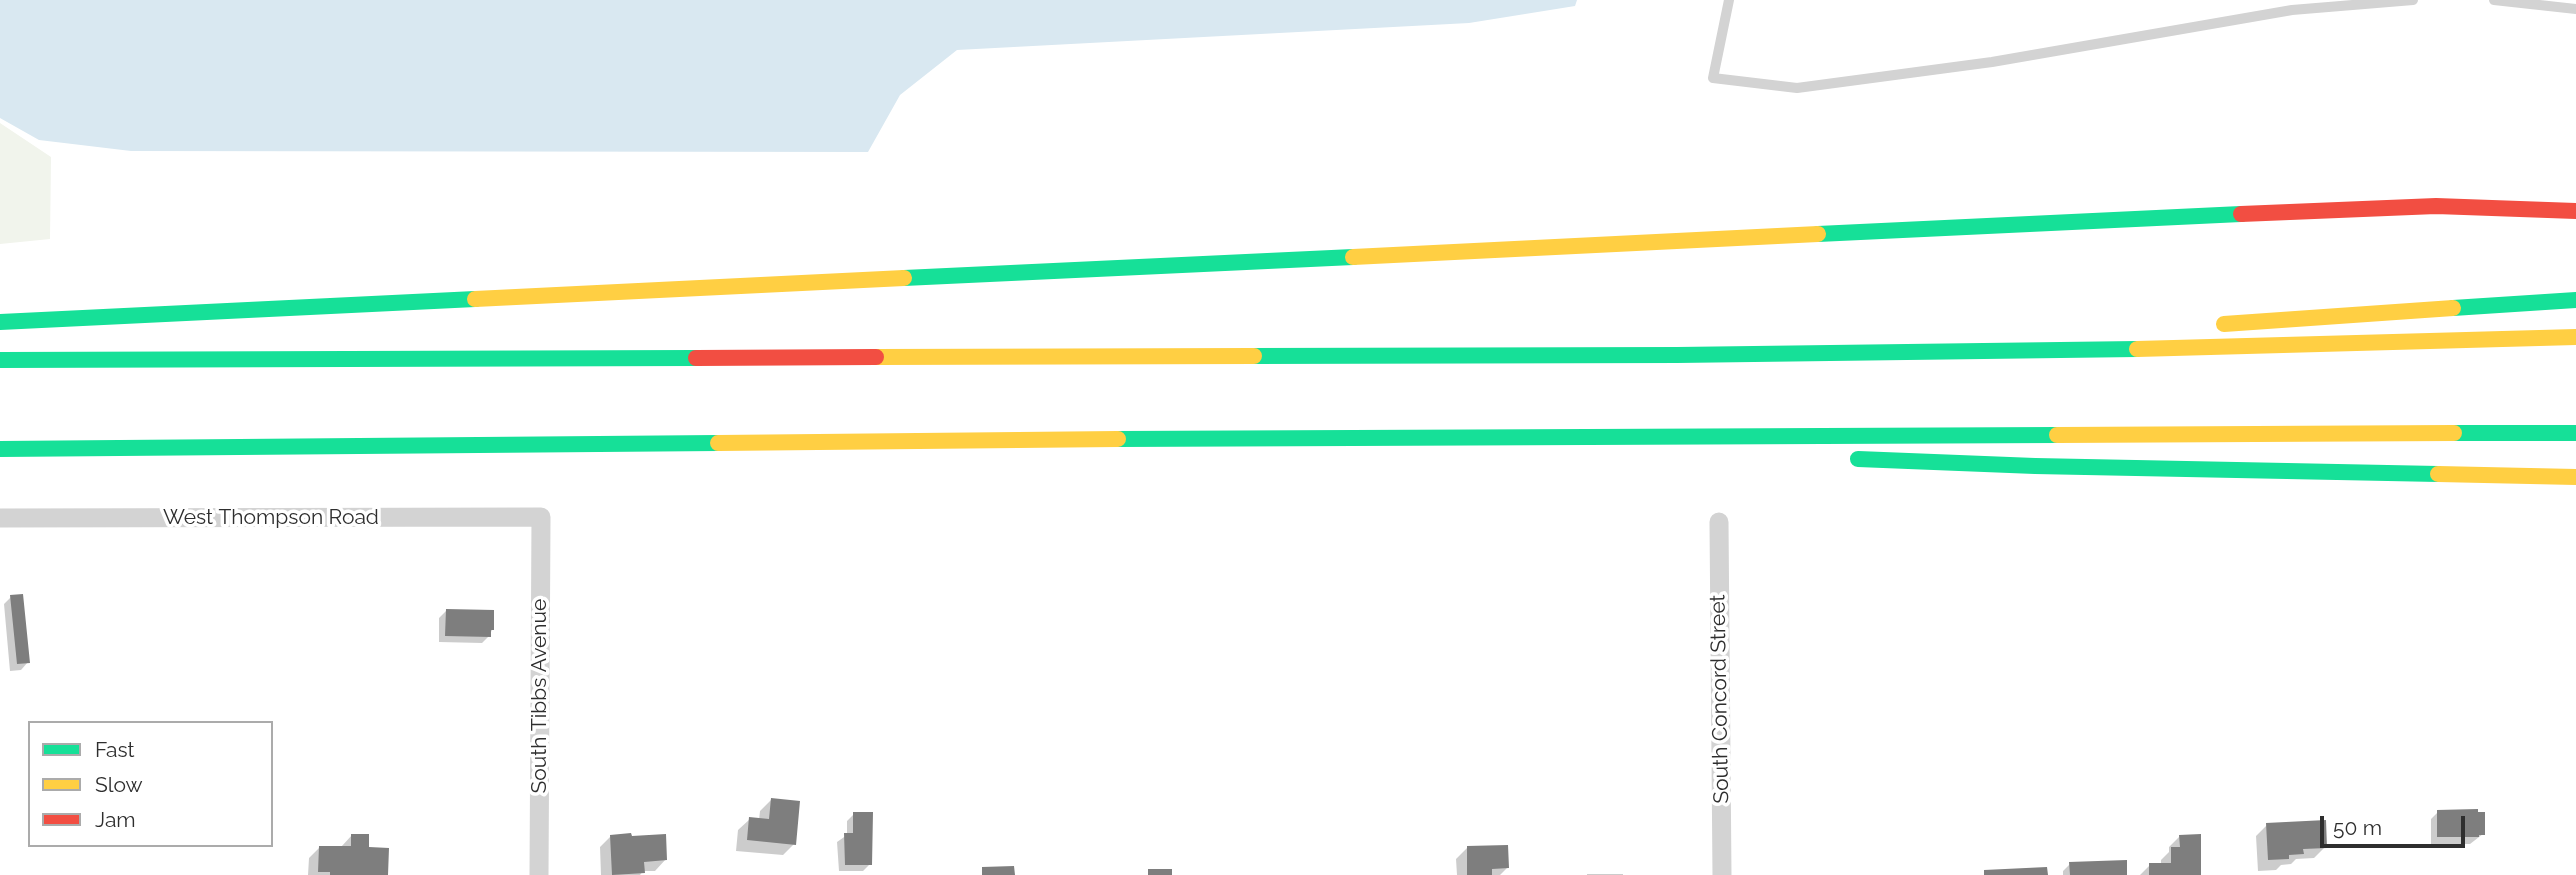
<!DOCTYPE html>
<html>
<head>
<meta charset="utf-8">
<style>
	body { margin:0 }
	#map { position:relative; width:2576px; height:875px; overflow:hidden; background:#fff; font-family:Raleway,sans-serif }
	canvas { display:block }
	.legend { position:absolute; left:28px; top:721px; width:245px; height:126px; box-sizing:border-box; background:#fff; border:2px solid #ababab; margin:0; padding:9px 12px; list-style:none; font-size:21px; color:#2e2e2e }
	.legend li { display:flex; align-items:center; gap:14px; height:35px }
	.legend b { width:35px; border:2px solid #ababab }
	.scale { position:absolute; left:2320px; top:816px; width:145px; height:32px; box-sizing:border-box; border:4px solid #2e2e2e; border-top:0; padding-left:9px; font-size:21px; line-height:24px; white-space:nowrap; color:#2e2e2e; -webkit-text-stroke:5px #fff; paint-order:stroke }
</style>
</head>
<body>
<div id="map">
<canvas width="2576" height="875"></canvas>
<ul class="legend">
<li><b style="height:9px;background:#16e098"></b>Fast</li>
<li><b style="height:9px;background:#ffcf43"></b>Slow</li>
<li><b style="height:9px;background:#f24e42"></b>Jam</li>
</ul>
<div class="scale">50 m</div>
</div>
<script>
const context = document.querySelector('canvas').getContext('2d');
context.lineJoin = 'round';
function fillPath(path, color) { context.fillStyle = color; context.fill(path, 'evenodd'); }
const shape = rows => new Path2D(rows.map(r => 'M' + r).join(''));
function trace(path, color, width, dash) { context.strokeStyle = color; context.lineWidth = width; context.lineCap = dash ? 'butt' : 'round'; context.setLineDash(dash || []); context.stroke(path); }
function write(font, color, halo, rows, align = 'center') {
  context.font = font + ' Raleway,sans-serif'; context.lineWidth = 7; context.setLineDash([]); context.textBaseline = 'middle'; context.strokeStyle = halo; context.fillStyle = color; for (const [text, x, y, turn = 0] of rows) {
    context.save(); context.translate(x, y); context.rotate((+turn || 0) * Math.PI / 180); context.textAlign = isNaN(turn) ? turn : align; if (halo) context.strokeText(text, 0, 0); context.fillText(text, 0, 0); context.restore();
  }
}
fillPath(shape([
	[0,123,51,157,50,239,0,244]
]), '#f1f4ec');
fillPath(shape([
	[0,0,1577,0,1575,6,1469,23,957,50,900,95,868,152,131,151,39,140,0,118]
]), '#d9e8f1');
fillPath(shape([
	[11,597,28,662,21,670,10,671,4,604],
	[446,611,492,630,489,636,482,643,439,642,439,618],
	[771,800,794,844,783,855,736,851,738,830,750,819,759,820,760,811],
	[2438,812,2483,834,2470,844,2431,844,2431,819],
	[854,814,870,864,863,871,839,871,837,842,847,835,847,821],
	[2267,825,2325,847,2314,858,2296,859,2291,864,2281,865,2276,870,2258,871,2256,836],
	[352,835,367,849,386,875,308,875,309,858,320,847,341,847],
	[611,836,666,859,655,871,643,871,640,875,601,875,600,847],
	[2180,836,2199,875,2140,875,2150,865,2161,865,2161,860,2169,852,2169,847],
	[1467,848,1507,868,1500,875,1457,875,1456,859],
	[2070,864,2125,875,2063,875,2063,871],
	[1623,874,1623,875,1587,875,1587,874]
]), '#0003');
fillPath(shape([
	[23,594,30,663,17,664,10,595],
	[446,609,494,610,494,630,491,630,491,637,445,636],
	[771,798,800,801,796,845,747,840,749,817,769,819],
	[2478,809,2478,812,2485,812,2485,835,2479,835,2479,837,2437,837,2437,810],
	[853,812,873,812,872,865,845,865,844,833,853,833],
	[2326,820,2327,848,2303,849,2304,854,2289,855,2289,859,2268,860,2266,823],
	[631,833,632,836,666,834,667,860,644,862,645,873,612,875,610,835],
	[351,834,369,834,369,847,389,848,388,875,330,875,330,872,318,872,319,846,351,846],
	[2201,834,2201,875,2149,875,2149,863,2171,863,2171,847,2180,847,2179,835],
	[1508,845,1509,868,1492,869,1492,875,1467,875,1467,846],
	[2127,860,2127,875,2070,875,2069,862],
	[1014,866,1015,875,982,875,982,867],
	[2047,867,2048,875,1984,875,1984,870],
	[1148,869,1172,869,1172,875,1148,875]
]), '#7e7e7e');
trace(shape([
	[1729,0,1713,78,1797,88,1992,62,2292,10,2413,0],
	[2494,0,2576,9]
]), '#d3d3d3', 10);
trace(shape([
	[0,518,541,517,539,875],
	[1719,522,1722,875]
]), '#d3d3d3', 19);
trace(shape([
	[1818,234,2241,214],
	[904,278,1353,257],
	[2453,308,2576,300],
	[0,322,475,299],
	[1254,356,1677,355,2137,349],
	[0,360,696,358],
	[2454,433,2576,433],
	[1118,439,2057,435],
	[0,449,718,443],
	[1858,459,2035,466,2438,474]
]), '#16e098', 16);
trace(shape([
	[1353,257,1818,234],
	[475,299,904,278],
	[2224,324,2453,308],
	[2137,349,2576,337],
	[876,357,1254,356],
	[2057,435,2454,433],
	[718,443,1118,439],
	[2438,474,2576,477]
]), '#ffcf43', 16);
trace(shape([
	[2241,214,2436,206,2576,211],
	[696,358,876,357]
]), '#f24e42', 16);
write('21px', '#2e2e2e', '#fff', [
	["West Thompson Road",271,518],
	["South Tibbs Avenue",540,696,-90],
	["South Concord Street",1720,699,-91]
]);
</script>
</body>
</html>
